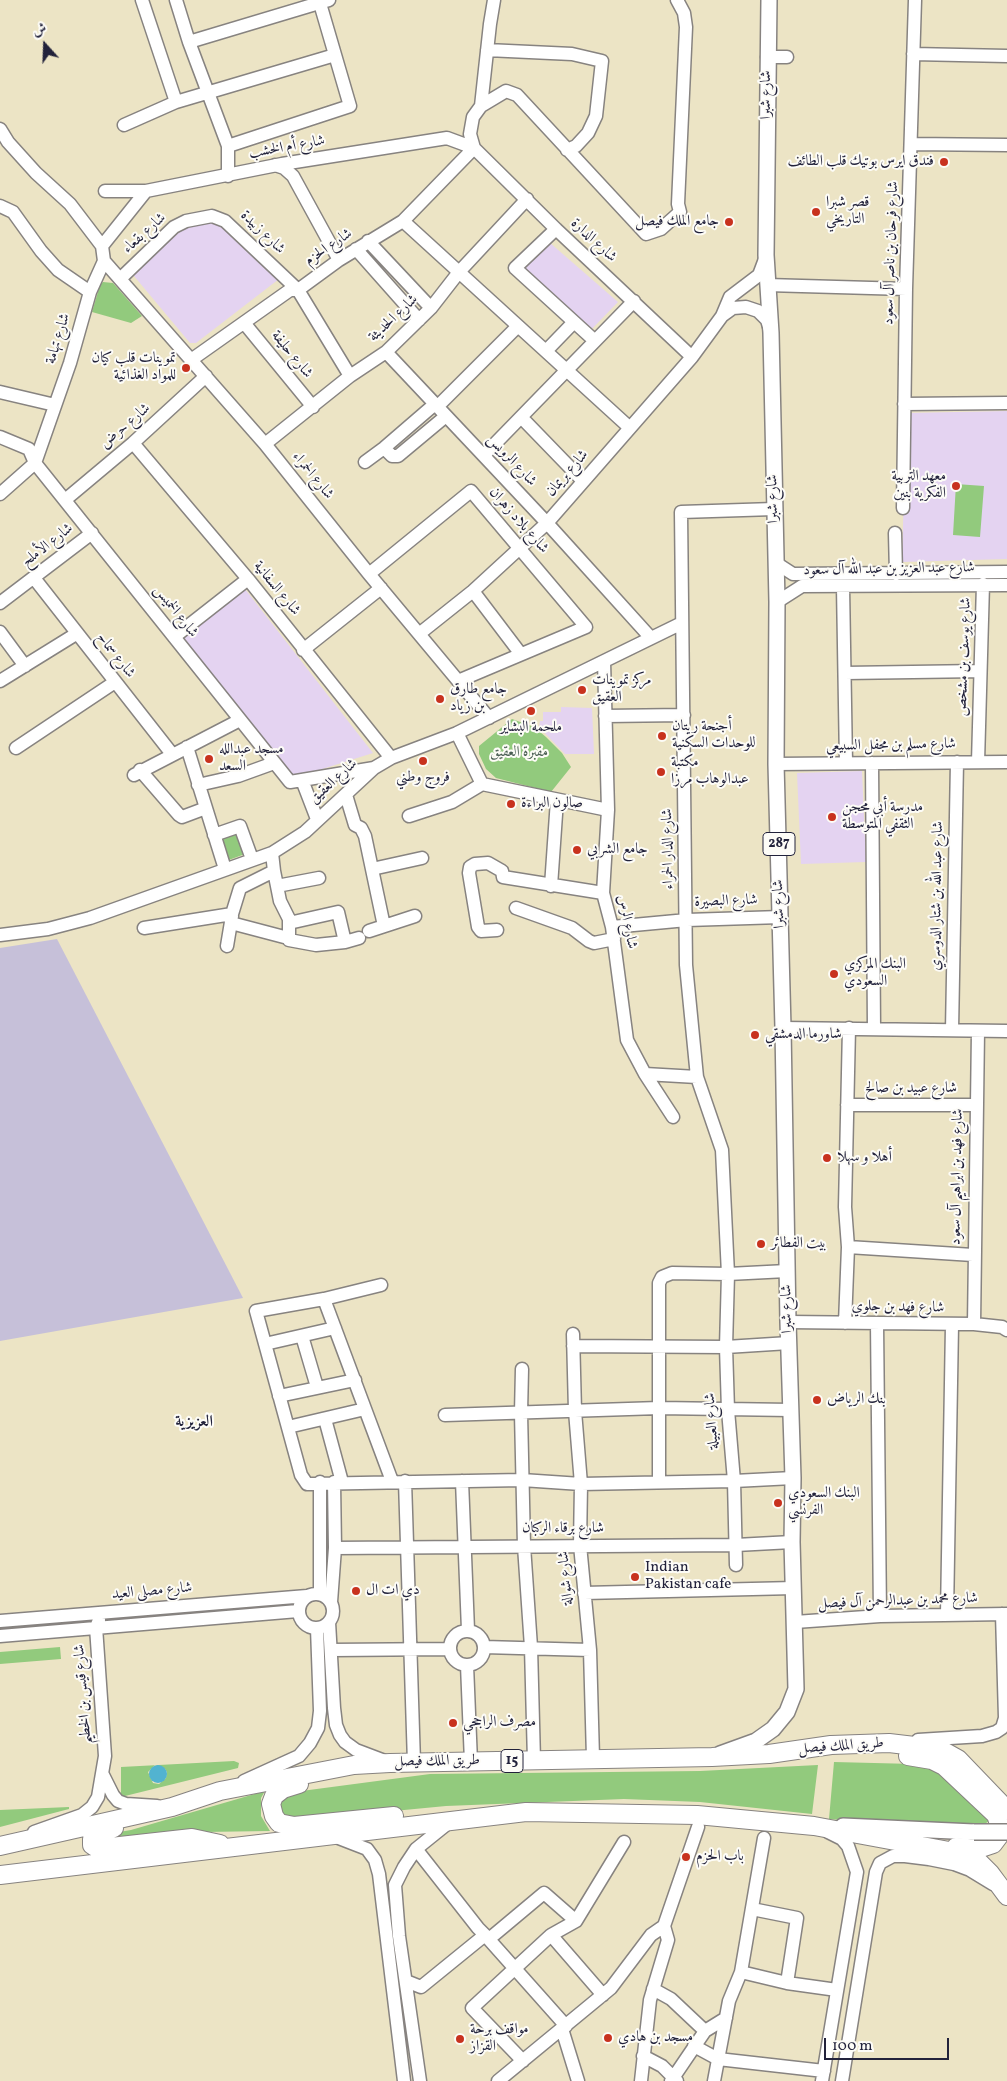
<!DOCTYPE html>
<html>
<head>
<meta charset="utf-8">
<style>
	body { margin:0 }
	#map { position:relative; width:1007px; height:2081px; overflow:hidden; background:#ece4c5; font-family:Vollkorn,Amiri,serif }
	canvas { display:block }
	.north { position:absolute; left:20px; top:20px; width:50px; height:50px; -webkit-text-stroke:4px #fdfcf7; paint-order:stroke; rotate:340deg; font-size:14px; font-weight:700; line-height:20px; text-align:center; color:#22223b }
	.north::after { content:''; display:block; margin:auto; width:18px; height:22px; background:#22223b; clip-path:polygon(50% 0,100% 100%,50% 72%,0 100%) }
	.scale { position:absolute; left:824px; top:2038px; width:125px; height:22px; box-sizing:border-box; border:2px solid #22223b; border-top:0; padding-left:6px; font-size:15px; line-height:18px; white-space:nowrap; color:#22223b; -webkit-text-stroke:4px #fdfcf7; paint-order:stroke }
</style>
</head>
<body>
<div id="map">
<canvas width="1007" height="2081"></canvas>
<div class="north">ش</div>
<div class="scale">100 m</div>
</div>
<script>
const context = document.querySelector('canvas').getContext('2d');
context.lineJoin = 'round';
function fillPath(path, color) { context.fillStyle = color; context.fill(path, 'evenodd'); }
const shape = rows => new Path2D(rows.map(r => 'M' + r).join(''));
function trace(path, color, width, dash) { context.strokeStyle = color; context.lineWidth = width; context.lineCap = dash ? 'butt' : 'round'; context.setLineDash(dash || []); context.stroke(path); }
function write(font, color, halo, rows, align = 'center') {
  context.font = font + ' Vollkorn,Amiri,serif'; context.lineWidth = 4; context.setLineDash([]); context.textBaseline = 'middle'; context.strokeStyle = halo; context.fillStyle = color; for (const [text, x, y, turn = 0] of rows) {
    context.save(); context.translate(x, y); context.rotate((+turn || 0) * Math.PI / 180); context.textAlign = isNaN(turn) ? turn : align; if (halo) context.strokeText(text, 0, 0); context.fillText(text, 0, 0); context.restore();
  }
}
fillPath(shape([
	[216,222,279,279,196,343,190,343,134,276,133,270,187,226],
	[549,242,618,302,589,332,524,272,524,267],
	[1007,411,1007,559,902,562,906,413],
	[245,589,373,753,294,778,182,637],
	[561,707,592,708,594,754,565,754,539,727,540,721,543,721,543,712,561,712],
	[862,771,866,862,801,864,797,773]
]), '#e4d3f1');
fillPath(shape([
	[57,939,243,1298,0,1341,0,948]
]), '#c6c0d9');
fillPath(shape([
	[103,282,113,283,142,316,131,323,92,312,100,285],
	[956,484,984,486,980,537,953,535],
	[512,719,534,727,546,737,562,753,571,767,551,792,496,778,486,769,479,754,479,746],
	[238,831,245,854,226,861,218,838],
	[60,1647,61,1659,0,1664,0,1652],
	[234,1761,239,1763,238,1768,121,1797,121,1767],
	[155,1765,165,1769,167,1772,166,1778,159,1784,153,1783,148,1772],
	[834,1762,914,1764,927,1767,939,1773,990,1820,981,1827,879,1823,829,1819],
	[818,1765,812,1814,700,1802,624,1799,446,1806,289,1821,278,1814,277,1805,294,1792,430,1774,700,1771],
	[265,1791,261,1798,261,1816,270,1831,203,1832,108,1843,107,1834,131,1830],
	[69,1807,69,1809,0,1827,0,1810]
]), '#92ca7d');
fillPath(shape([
	'149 1774a9 9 0 1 1 18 0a9 9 0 1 1-18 0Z'
]), '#52b3d0');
const minor = shape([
	[142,0,176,102,335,55],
	[176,0,189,42,228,146,228,176],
	[189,42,329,0],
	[487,50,572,54,602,61,596,116,588,133,576,146,567,150],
	[913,54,1007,56],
	[767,57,787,57],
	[481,106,490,24,494,0],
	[124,125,176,102],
	[0,129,8,142,36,173,70,204,102,246],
	[911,144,1007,145],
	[228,146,350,106,319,0],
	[474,148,470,134,473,117,481,106,506,91,517,95,646,234,661,229,680,212,678,204,686,27,684,13,677,0],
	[275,165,284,168,293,176,339,260],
	[105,191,146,191,282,164,447,138,474,148,556,229,692,357],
	[0,206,13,212,41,251,58,270,90,292],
	[403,221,630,428],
	[556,229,515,268,595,341],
	[368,241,431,308],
	[356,249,419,320],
	[104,261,265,444,369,574,489,718],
	[120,279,174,227,186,221,212,216,225,221,298,290,350,376],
	[767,285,906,289],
	[722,316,733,308,746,307,758,311,767,320,770,330],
	[245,324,313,407],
	[546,351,574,322],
	[386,352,547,523,651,638],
	[191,360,290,290,298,290,339,260,403,221,474,148],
	[0,392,55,405],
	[904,404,1007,403],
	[437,407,518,326],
	[521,417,583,481],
	[0,437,29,449,35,463,290,782,374,768],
	[133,443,248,579,391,758],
	[265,444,350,376,386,352,431,308,459,272,527,199],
	[384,448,392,456,398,456,446,416],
	[484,455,634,301],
	[365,462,384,448,435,404],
	[0,494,35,463,70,363,90,292,104,261,102,246,146,191],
	[65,500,133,443,206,376],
	[903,508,906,289,915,0],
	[895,533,896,574],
	[776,563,793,574,1007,572],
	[369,574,471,491,586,627,458,681],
	[34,578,172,754],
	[843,587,846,763],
	[473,591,520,653],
	[777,602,802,586,1007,585],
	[0,603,92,533],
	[0,632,25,666],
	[419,634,473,591,547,523,692,357,722,316,730,297,759,275,765,259],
	[174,637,248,579],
	[303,650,381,588],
	[604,661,608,810,603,893,612,927,627,1040,645,1074,673,1117],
	[845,673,980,671],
	[0,681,76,634],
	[605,716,684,715],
	[457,733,482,784,608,810],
	[187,747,225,869],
	[16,748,115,682],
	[978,762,983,584],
	[872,763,874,1029],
	[776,764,1007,762],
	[140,770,179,815,182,817,206,808],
	[134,775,240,720],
	[302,780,317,819],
	[198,785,238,776,274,763],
	[346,795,355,825,361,828,365,836,384,926],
	[409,816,452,802,482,784],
	[214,835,240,826,252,859],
	[272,853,274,871,280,901,289,919,289,940,316,945,345,942,359,938],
	[372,869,422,858],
	[277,886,319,878],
	[551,886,557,800],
	[516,908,572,928,589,941,594,943,614,939],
	[231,923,288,938],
	[289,923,338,912,345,942],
	[612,927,687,920,781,917],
	[144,928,232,914,240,888,274,871],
	[497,930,481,931,478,927,469,873,470,867,475,864,488,863,502,871,503,877,603,893],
	[369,931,415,916],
	[0,935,48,929,90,918,272,853,305,832,374,768,391,758,457,733,682,623],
	[227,946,232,916],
	[783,1028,1007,1031],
	[952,1030,957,762],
	[645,1074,697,1077],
	[847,1105,975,1105],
	[848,1247,973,1255],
	[381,1285,324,1299,256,1311,301,1475,307,1484,522,1480,581,1484,734,1481,793,1478],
	[324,1299,392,1481],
	[788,1322,974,1324,1002,1327,1007,1330],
	[845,1323,848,1247,845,1207,849,1028],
	[877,1323,880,1616],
	[974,1324,978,1031],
	[573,1334,575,1411,581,1484,580,1545,590,1650,593,1758],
	[302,1336,317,1387],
	[265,1344,335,1328],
	[573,1346,726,1347,789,1343],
	[522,1369,521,1413,524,1546,531,1647,534,1761],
	[279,1396,355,1380],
	[445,1415,659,1408,791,1410],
	[325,1419,342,1482],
	[288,1427,365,1409],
	[405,1481,414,1763],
	[462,1481,468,1630],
	[659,1482,659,1283,662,1277,672,1273,728,1274,787,1271],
	[335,1548,736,1545,792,1542],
	[736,1565,734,1481,728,1410,726,1347,728,1274,722,1150,697,1077,686,965,681,512,774,509],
	[584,1593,794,1588],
	'299 1611a17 17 0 1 1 34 0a17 17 0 1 1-34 0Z',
	[320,1594,320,1482],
	[331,1602,335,1548,334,1482],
	[947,1614,952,1325],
	[0,1621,307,1596],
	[329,1622,334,1708,336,1725,340,1735,345,1742,356,1750,385,1761],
	[795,1622,880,1616,1007,1614],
	'450 1648a17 17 0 1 1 34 0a17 17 0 1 1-34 0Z',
	[0,1636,298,1611],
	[484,1647,590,1650],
	[332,1650,450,1649],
	[467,1665,471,1762],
	[918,1740,982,1736,996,1732,1002,1728,1005,1718,1002,1614],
	[103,1775,113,1795,118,1801,126,1804,157,1806],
	[244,1781,299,1756,310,1743,318,1728,320,1711,317,1628],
	[34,1832,82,1815,92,1807,98,1797,105,1756,96,1627,99,1620],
	[336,1837,367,1849,375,1860,379,1874,404,2081],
	[416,1849,478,1928,485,1935],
	[752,1909,797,1918,787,1983],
	[576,1921,624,1842],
	[489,1939,544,1893,576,1921,551,1935],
	[741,1972,764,1838],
	[406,1981,421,1987,485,1935,566,2026],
	[653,1989,671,1999,705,2031],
	[562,2029,578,2081],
	[694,2046,718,2059,824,2071],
	[643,2056,662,2066,677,2081],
	[523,2061,472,2008,551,1935,603,1995],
	[420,2081,399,1936,395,1885,404,1867,416,1849,452,1820],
	[498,2081,611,1988,651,1935,664,1926],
	[641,2081,650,2000,668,1940,664,1926,698,1827],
	[671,2081,705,2031,726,2018],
	[714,2081,729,2001,741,1972,787,1983,837,1990],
	[822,2081,857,1872,848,1846,842,1839,828,1832],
	[842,2081,876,1872,880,1863,893,1856,905,1856,929,1859,954,1864,970,1870,993,1884]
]);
const major = shape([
	[720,1754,756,1741,773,1729,787,1712,796,1689,792,1542,793,1478,788,1322,783,1028,776,764,777,602,771,333,766,255,769,0],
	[843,1826,974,1832]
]);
const highway = shape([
	[908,1756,932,1760,944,1766,996,1815,999,1824,999,1836,993,1844,978,1849,956,1847],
	[299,1784,283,1789,274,1796,271,1804,274,1816,279,1823,294,1826,394,1816],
	[114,1828,94,1836,92,1839,92,1845,95,1847,102,1848,192,1838,220,1844],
	[0,1846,172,1807,220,1791,354,1765,390,1763,712,1757,769,1754,831,1745,889,1743,940,1749,958,1759,1007,1810],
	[0,1875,526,1812,697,1815,814,1826,960,1853,978,1861,990,1873,1007,1896]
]);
trace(minor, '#878380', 15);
trace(major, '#878380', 18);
trace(highway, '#878380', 20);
trace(minor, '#fff', 12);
trace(major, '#fff', 15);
trace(highway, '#fff', 18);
const majorBridge = shape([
	[974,1832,1007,1832]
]);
trace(majorBridge, '#878380', 18, []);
trace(majorBridge, '#fff', 15);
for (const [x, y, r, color] of [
	[944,162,5,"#c8321e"],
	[816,212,5,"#c8321e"],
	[729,222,5,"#c8321e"],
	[186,368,5,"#c8321e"],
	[956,486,5,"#c8321e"],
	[582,690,5,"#c8321e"],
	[440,699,5,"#c8321e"],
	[531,711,5,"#c8321e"],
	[662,736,5,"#c8321e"],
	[209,759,5,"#c8321e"],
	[423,761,5,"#c8321e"],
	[661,772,5,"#c8321e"],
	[511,804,5,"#c8321e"],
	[832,817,5,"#c8321e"],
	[577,850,5,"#c8321e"],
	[834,974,5,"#c8321e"],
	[755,1035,5,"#c8321e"],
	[827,1158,5,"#c8321e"],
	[761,1244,5,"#c8321e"],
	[817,1400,5,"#c8321e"],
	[778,1503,5,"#c8321e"],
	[635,1577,5,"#c8321e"],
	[356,1591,5,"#c8321e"],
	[453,1723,5,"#c8321e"],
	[686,1857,5,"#c8321e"],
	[608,2038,5,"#c8321e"],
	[460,2039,5,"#c8321e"]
]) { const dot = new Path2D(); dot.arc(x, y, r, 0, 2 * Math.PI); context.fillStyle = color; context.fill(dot); trace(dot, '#fdfcf7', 2); }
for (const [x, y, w] of [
	[779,844,32],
	[512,1761,22]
]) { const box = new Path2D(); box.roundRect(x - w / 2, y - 11.5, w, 23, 4); context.fillStyle = '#fdfcf7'; context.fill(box); trace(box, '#22223b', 1); }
write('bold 14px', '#22223b', null, [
	["287",779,844],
	["15",512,1761]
]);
write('15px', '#22223b', '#fdfcf7', [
	["شارع شبرا",767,95,-90],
	["شارع أم الخشب",287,148,-10],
	["شارع زبيدة",262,233,44],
	["شارع بقعاء",145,234,-42],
	["شارع الدارة",593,241,43],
	["شارع الحزم",329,248,-34],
	["شارع فرحان بن ناصر آل سعود",892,253,-88],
	["شارع الحديثة",394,319,-43],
	["شارع تهامة",59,339,-73],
	["شارع حليفة",291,355,51],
	["شارع حرض",126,427,-41],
	["شارع الرويس",511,461,47],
	["شارع بريمان",568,474,-49],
	["شارع الحمراء",312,476,51],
	["شارع شبرا",774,499,-91],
	["شارع بلاد زهران",518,521,49],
	["شارع الأملح",48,546,-38],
	["شارع عبد العزيز بن عبد الله آل سعود",889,570,-1],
	["شارع السفانية",276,589,51],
	["شارع الخميس",175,612,52],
	["شارع سماح",115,656,52],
	["شارع يوسف بن مشخص",965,657,-88],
	["شارع مسلم بن مجفل السبيعي",891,746,-1],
	["شارع العقيق",334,782,-42],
	["شارع الدار الحمراء",669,849,-91],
	["شارع عبد الله بن شتار الدوسري",938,896,-89],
	["شارع البصيرة",726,902,-2],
	["شارع شبرا",780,904,-92],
	["شارع الرس",626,922,79],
	["شارع عبيد بن صالح",911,1089],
	["شارع فهد بن ابراهيم آل سعود",958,1177,-89],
	["شارع فهد بن جلوي",898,1308,1],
	["شارع شبرا",788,1309,-91],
	["شارع العبيلة",713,1421,-94],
	["شارع برقاء الركبان",563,1529],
	["شارع شوالة",567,1578,-95],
	["شارع مصلى العيد",152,1592,-5],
	["شارع محمد بن عبدالرحمن آل فيصل",898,1602,-2],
	["شارع قيس بن الخطيم",84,1694,-94],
	["طريق الملك فيصل",841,1747,-4],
	["طريق الملك فيصل",437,1762,-1]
]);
write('15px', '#22223b', '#fdfcf7', [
	["فندق ايرس بوتيك قلب الطائف",934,162,"right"],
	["قصر شبرا",826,203],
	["التاريخي",826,220],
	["جامع الملك فيصل",719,222,"right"],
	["تموينات قلب كيان",176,359,"right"],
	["للمواد الغذائية",176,376,"right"],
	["معهد التربية",946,477,"right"],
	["الفكرية بنين",946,494,"right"],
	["مركز تموينات",592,681],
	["العقيق",592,698],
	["جامع طارق",450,690],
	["بن زياد",450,707],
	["أجنحة ريتان",672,727],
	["للوحدات السكنية",672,744],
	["ملحمة البشاير",531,728,"center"],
	["مسجد عبدالله",219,750],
	["السعد",219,767],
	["مكتبة",671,763],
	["عبدالوهاب مرزا",671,780],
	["فروج وطني",423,778,"center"],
	["صالون البراءة",521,804],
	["مدرسة أبي محجن",842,808],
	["الثقفي المتوسطة",842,825],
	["جامع الشربي",587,850],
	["البنك المركزي",844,965],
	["السعودي",844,982],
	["شاورما الدمشقي",765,1035],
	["أهلا و سهلا",837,1158],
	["بيت الفطائر",771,1244],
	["بنك الرياض",827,1400],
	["البنك السعودي",788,1494],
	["الفرنسي",788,1511],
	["Indian",645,1568],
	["Pakistan cafe",645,1585],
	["دي ات ال",366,1591],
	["مصرف الراجحي",463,1723],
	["باب الحزم",696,1857],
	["مواقف برحة",470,2030],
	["القزاز",470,2047],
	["مسجد بن هادي",618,2038]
], 'left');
write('15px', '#495d52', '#fdfcf7', [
	["مقبرة العقيق",519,753]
]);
write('bold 16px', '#22223b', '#fdfcf7', [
	["العزيزية",194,1423]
]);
</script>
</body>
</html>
